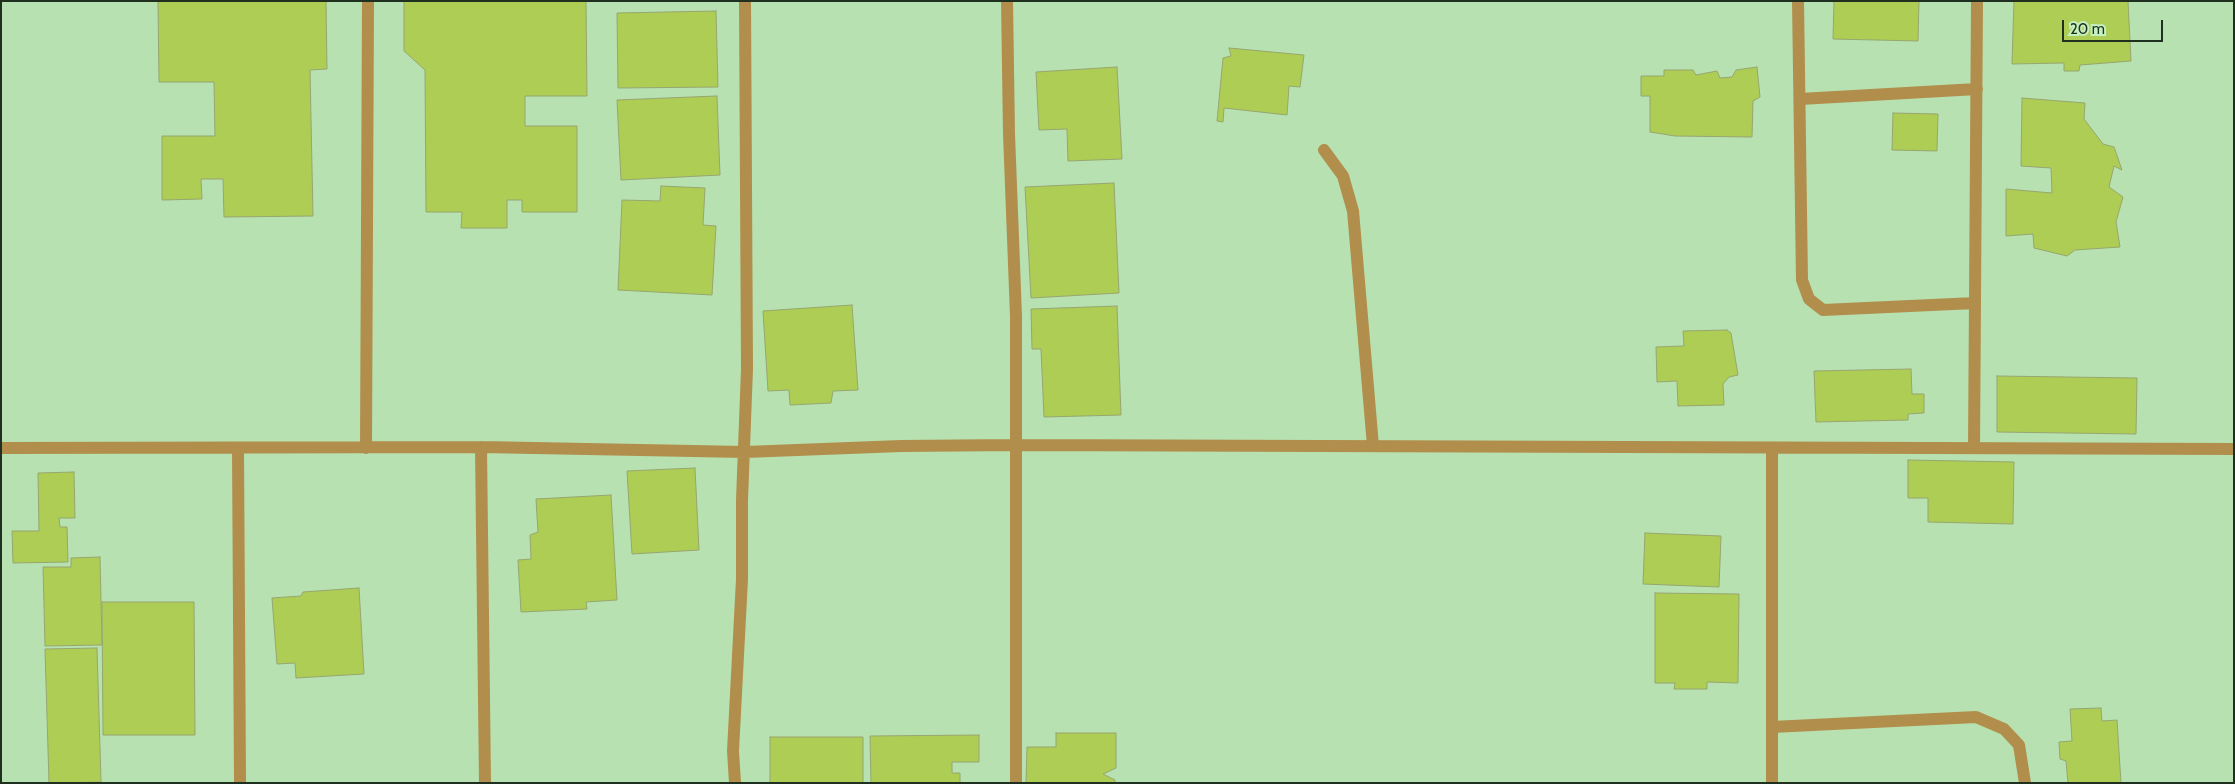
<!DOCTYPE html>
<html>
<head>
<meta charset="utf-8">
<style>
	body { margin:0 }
	#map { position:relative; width:2235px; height:784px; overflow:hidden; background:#b7e1b1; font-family:Cabin,sans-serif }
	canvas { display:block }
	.frame { position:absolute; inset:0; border:2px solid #20301e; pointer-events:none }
	.scale { position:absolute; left:2062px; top:20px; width:101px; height:22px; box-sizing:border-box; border:2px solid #20301e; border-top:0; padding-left:6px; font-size:15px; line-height:18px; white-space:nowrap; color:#20301e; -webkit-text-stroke:4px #c4efbe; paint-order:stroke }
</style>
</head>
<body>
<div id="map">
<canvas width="2235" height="784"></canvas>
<div class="frame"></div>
<div class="scale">20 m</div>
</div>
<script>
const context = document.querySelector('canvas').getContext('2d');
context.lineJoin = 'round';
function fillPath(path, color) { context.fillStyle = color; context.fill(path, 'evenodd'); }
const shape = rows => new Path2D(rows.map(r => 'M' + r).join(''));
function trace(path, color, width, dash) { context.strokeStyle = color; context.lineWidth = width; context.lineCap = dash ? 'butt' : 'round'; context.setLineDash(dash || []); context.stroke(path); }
const building = shape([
	[158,1,326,1,327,69,310,70,313,216,224,217,223,179,201,179,202,199,162,200,162,136,215,136,214,82,159,82,158,1],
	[404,1,586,1,587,96,525,96,525,126,577,126,577,212,522,212,522,200,507,200,507,228,461,228,462,212,426,212,425,70,404,51,404,1],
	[1834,1,1919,1,1918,41,1833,39,1834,1],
	[2014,1,2128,1,2131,61,2080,65,2079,71,2064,71,2064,63,2012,64,2014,1],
	[716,11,718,87,618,88,617,13,716,11],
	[1229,48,1304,55,1300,87,1289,86,1287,115,1224,108,1223,122,1217,121,1223,58,1231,56,1229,48],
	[1117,67,1122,159,1068,161,1067,129,1039,130,1036,72,1117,67],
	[1757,67,1760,97,1753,101,1752,137,1675,136,1650,132,1650,96,1641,96,1641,76,1664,76,1664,70,1693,70,1696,75,1717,71,1720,78,1732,77,1736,70,1757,67],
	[717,96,720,175,621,180,617,100,717,96],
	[2022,98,2085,103,2084,119,2103,144,2114,147,2122,170,2114,166,2109,187,2123,197,2116,222,2120,247,2075,250,2067,256,2034,248,2033,234,2006,236,2006,189,2052,193,2051,168,2021,166,2022,98],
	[1893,113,1938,114,1937,151,1892,150,1893,113],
	[1114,183,1119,293,1031,298,1025,187,1114,183],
	[661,186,705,188,703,225,716,226,712,295,618,290,622,200,660,201,661,186],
	[852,305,858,390,833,391,831,403,790,405,789,390,768,391,763,311,852,305],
	[1117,306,1121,415,1044,417,1041,349,1032,349,1031,309,1117,306],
	[1727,330,1731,333,1738,375,1729,377,1723,384,1724,405,1678,406,1677,381,1657,382,1656,347,1684,346,1683,331,1727,330],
	[1911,369,1912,394,1924,394,1924,413,1908,414,1908,420,1816,422,1814,371,1911,369],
	[1997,376,2137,378,2136,434,1997,432,1997,376],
	[1908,460,2014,462,2013,524,1928,522,1928,498,1908,498,1908,460],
	[695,468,699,550,632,554,627,471,695,468],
	[74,472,75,518,59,518,60,527,67,527,68,562,13,563,12,531,39,531,38,473,74,472],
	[611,495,617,600,586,602,587,609,521,612,518,560,531,559,530,535,538,532,536,499,611,495],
	[1645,533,1721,536,1719,587,1643,584,1645,533],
	[100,557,102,645,45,646,43,567,71,567,71,558,100,557],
	[359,588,364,674,296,678,295,663,277,664,272,598,301,596,303,592,359,588],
	[1655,593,1739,594,1738,683,1707,682,1707,689,1674,689,1675,683,1655,683,1655,593],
	[102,602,194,602,195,735,103,735,102,602],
	[97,648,101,782,49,783,45,649,97,648],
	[2101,708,2102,721,2117,720,2121,783,2068,783,2066,761,2060,759,2059,742,2072,741,2070,709,2101,708],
	[1056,733,1116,733,1116,768,1103,774,1115,780,1115,783,1026,783,1027,747,1056,747,1056,733],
	[979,735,979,762,952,762,952,773,960,773,960,783,871,783,870,736,979,735],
	[770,737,863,737,863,783,770,783,770,737]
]);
fillPath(building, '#aecd55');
trace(building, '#96a66f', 1);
trace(shape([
	[1007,1,1009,134,1016,316,1016,783],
	[1798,1,1802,280,1809,299,1823,310,1975,303],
	[1800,99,1977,89],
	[1324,150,1343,176,1353,211,1373,446],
	[481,447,485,783],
	[1,448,481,447,745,452,901,446,1015,445,2234,449],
	[238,448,240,783],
	[366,448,368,1],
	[1772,448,1772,783],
	[1974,448,1977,1],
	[1772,727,1976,717,2004,729,2019,745,2025,783],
	[735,783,733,751,742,579,742,500,747,369,745,1]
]), '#b18e4c', 12);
</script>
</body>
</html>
